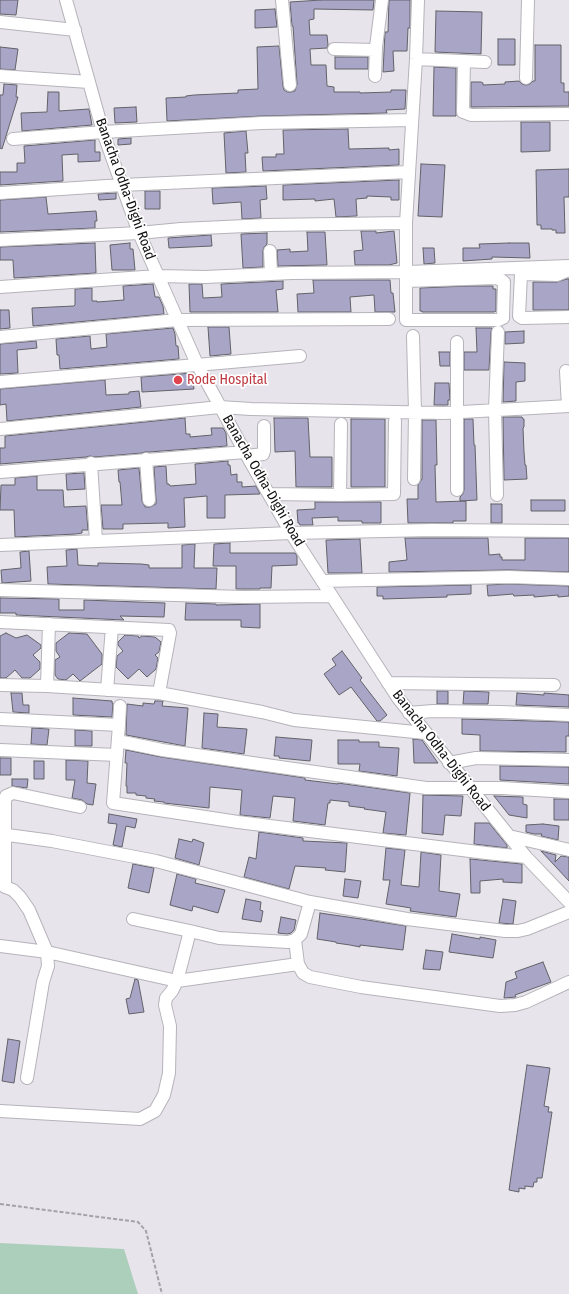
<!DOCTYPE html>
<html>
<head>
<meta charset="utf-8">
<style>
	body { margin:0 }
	canvas { display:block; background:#e7e4eb }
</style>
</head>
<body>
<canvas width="569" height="1294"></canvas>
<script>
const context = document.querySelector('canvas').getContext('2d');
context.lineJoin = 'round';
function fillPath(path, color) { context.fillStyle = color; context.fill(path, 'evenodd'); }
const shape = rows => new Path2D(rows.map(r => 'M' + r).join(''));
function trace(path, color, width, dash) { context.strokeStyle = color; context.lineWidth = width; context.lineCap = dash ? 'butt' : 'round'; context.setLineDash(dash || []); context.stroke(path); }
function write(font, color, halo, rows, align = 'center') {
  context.font = font + ' "Fira Sans Condensed",sans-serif'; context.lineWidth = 3.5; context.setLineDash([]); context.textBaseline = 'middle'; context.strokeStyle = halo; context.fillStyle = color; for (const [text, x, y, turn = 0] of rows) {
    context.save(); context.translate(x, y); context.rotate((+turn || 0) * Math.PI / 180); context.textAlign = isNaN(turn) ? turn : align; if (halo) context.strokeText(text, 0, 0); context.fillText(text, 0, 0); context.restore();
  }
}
fillPath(shape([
	[0,1243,124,1249,138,1294,0,1294]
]), '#accfbb');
const building = shape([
	[0,0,18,0,16,15,0,14,0,0],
	[321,0,374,0,373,10,314,9,314,19,309,20,310,35,327,35,328,45,327,48,310,49,311,65,326,65,327,86,334,87,334,92,360,92,360,93,391,92,391,90,406,90,405,109,386,110,387,113,262,116,167,121,166,98,186,97,186,96,194,95,238,93,238,90,258,89,257,47,279,46,283,86,284,90,287,92,291,92,295,91,297,84,293,26,292,26,290,2,321,0],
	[389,0,410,0,410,28,408,28,407,51,393,51,394,71,383,72,385,32,388,32,389,0],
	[275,9,277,27,255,28,255,10,275,9],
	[436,11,482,12,481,54,435,52,436,11],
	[498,39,515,39,515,65,498,65,498,39],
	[535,45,561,45,561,83,564,83,564,92,569,92,569,106,471,107,471,82,481,82,483,83,483,85,505,84,505,82,519,81,522,84,526,85,530,84,533,81,535,81,535,45],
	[0,47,18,49,15,70,0,69,0,47],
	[335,57,368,57,368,69,335,69,335,57],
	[434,67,456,68,456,116,433,116,434,67],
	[4,84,17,85,16,97,18,97,2,149,0,148,0,95,3,95,4,84],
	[48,92,59,92,59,111,89,109,92,125,22,131,21,113,47,112,48,92],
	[136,107,137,122,115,123,114,108,136,107],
	[521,122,550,122,550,151,521,152,521,122],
	[348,129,349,149,389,148,389,150,399,149,399,165,263,171,262,157,276,157,276,154,284,154,283,130,348,129],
	[246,131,248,153,245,153,246,172,226,173,224,133,246,131],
	[131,138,131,144,118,145,118,139,131,138],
	[95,140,95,152,100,152,100,161,78,162,78,154,62,155,63,181,0,185,0,172,17,172,17,163,25,163,24,146,95,140],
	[421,164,445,165,442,217,418,216,421,164],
	[569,169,569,197,564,197,565,233,556,233,556,230,552,230,552,229,541,229,541,225,537,225,536,170,569,169],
	[399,180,399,200,391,200,391,197,367,196,367,198,356,199,357,216,336,217,334,199,315,201,315,199,283,200,283,185,399,180],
	[266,186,267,199,260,200,261,218,242,219,241,202,213,204,212,188,266,186],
	[145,191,160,191,160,209,145,209,145,191],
	[116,193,116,199,99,200,98,194,116,193],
	[46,197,48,214,96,211,97,221,95,221,95,228,0,232,0,200,46,197],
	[361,231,376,231,376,233,394,231,397,263,389,265,355,265,354,251,363,250,361,231],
	[307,232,325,232,327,265,278,266,277,250,290,249,290,252,308,251,307,232],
	[267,233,267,244,264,247,263,251,263,267,243,268,241,234,267,233],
	[211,235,212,246,169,248,168,238,211,235],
	[95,243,96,273,14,278,13,260,0,260,0,247,95,243],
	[130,243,130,249,133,249,135,270,112,270,110,245,130,243],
	[509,243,529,243,530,258,492,257,492,259,463,261,463,248,480,248,479,244,509,243],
	[423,248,434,248,435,263,424,264,423,248],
	[567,279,569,279,569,310,533,310,533,282,557,282,567,279],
	[313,280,390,280,391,293,393,293,395,312,375,312,374,295,350,297,351,312,298,312,297,294,314,293,313,280],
	[283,281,283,289,276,290,278,312,190,312,189,284,202,284,203,298,222,297,221,284,283,281],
	[153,284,155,297,159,297,163,306,164,314,33,326,32,308,74,306,75,305,75,289,92,288,92,301,97,301,97,302,124,300,123,286,153,284],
	[467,286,493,286,493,289,496,289,496,311,494,312,422,312,422,311,420,311,420,288,467,286],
	[0,310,9,310,10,328,0,329,0,310],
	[208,327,229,327,231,354,210,356,208,327],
	[173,328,175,334,176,346,178,346,179,359,60,369,59,355,57,355,56,339,90,336,91,349,107,347,106,334,173,328],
	[476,328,492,328,491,332,489,370,464,370,464,352,477,352,476,328],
	[524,331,524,343,505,344,505,332,524,331],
	[36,341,37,348,17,350,18,373,0,374,0,344,36,341],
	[439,352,450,352,450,366,440,366,439,352],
	[504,362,525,363,525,381,516,382,516,401,503,402,504,362],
	[192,373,194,389,142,392,141,377,192,373],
	[105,380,106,395,129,394,129,392,139,391,141,407,7,421,6,404,0,405,0,389,105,380],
	[435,383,449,383,450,400,448,400,448,405,434,405,435,383],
	[503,417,522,417,523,419,524,419,524,427,523,428,524,452,525,465,526,465,527,479,504,480,503,417],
	[185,418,186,434,190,434,190,437,212,435,211,428,223,428,226,433,227,446,149,452,145,452,142,453,95,457,90,456,86,457,0,464,0,448,5,448,5,436,185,418],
	[274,418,308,418,310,457,332,457,332,487,296,487,295,451,275,452,274,418],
	[351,419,385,419,385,487,351,487,351,419],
	[464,419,473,419,474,445,475,445,477,500,460,501,460,497,463,494,464,490,464,419],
	[422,420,436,420,437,465,435,465,436,502,466,501,466,521,453,521,453,523,408,523,407,499,418,499,418,485,422,479,422,420],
	[228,461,228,465,230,465,231,475,237,474,237,482,242,482,242,487,256,486,260,494,225,495,225,518,207,518,207,496,184,498,185,527,168,528,168,523,123,524,123,529,103,529,101,505,122,505,120,482,119,482,118,470,139,468,142,501,145,507,150,507,156,504,156,500,154,467,166,466,167,484,169,484,170,486,196,484,195,464,228,461],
	[84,473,85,489,67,490,66,474,84,473],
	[37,476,37,490,63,490,64,507,86,506,88,530,82,530,82,533,76,534,15,537,14,510,0,510,1,485,15,485,15,478,37,476],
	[531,500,565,500,565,511,531,511,531,500],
	[315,502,381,502,381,523,362,523,362,521,338,521,338,517,312,518,313,525,300,525,299,523,298,523,297,510,315,509,315,502],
	[491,504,502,504,502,523,491,523,491,504],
	[405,538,488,538,489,555,500,554,500,557,502,557,502,560,525,560,525,538,569,538,569,572,509,570,389,572,389,562,407,560,405,538],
	[360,539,362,573,328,573,326,540,360,539],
	[230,543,230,553,295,553,297,556,297,565,272,566,271,588,260,588,260,589,236,589,236,566,213,566,214,544,230,543],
	[195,544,194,568,217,568,216,589,48,584,47,567,67,566,66,550,77,549,78,565,98,566,98,563,141,564,149,565,149,568,182,568,182,545,195,544],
	[29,551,31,581,2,583,1,570,21,568,20,552,29,551],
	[509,584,569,586,569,596,558,597,558,595,534,597,534,595,514,596,513,594,488,596,487,585,509,584],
	[471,585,471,594,447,595,447,597,383,599,383,596,377,596,377,587,471,585],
	[0,598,59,599,59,610,84,610,84,600,165,603,164,617,120,616,124,620,16,615,16,613,0,613,0,598],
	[186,603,216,604,216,605,260,604,260,628,241,627,241,620,185,620,186,603],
	[6,633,16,638,27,635,41,645,41,648,33,655,40,662,40,669,30,678,22,678,15,670,6,678,0,678,0,636,6,633],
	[69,633,87,634,102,654,102,664,80,681,73,674,66,680,58,679,55,675,55,660,60,657,56,651,56,643,69,633],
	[125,635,138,636,139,638,142,636,155,637,161,642,159,652,155,655,158,658,156,669,147,677,139,669,128,679,116,667,117,656,123,651,118,645,118,642,125,635],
	[342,651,362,678,360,680,387,715,380,721,377,721,351,687,339,695,324,674,336,665,332,659,342,651],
	[437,691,448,691,448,704,437,704,437,691],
	[464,691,489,692,488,704,463,704,464,691],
	[11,693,22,693,23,705,29,705,29,713,13,712,11,693],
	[517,693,544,695,544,693,569,695,569,707,516,705,517,693],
	[73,698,112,701,112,703,113,703,112,717,73,715,73,698],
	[155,701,163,701,162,706,188,708,185,746,126,735,127,704,143,706,143,703,154,704,155,701],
	[204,713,218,714,217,727,247,729,244,754,202,748,204,713],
	[462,719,569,722,569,736,566,736,566,752,480,751,480,735,462,734,462,719],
	[32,728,49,729,47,745,31,744,32,728],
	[75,730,92,731,92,746,75,746,75,730],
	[276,737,312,740,310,761,279,758,279,756,274,756,276,737],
	[413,739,422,740,438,763,414,763,413,739],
	[338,740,359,740,359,742,379,742,379,747,399,748,397,776,359,771,360,764,338,764,338,740],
	[126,750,161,757,305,778,305,780,338,784,338,783,410,793,406,835,383,833,386,812,364,809,365,808,349,806,349,802,330,800,330,803,328,803,325,825,293,821,295,798,273,796,270,818,240,815,242,790,210,787,209,808,164,803,164,802,154,801,155,799,146,798,146,796,136,795,136,793,127,793,127,786,126,786,127,763,125,763,126,750],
	[0,758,11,758,11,775,0,775,0,758],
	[66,760,88,761,87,783,96,784,93,805,87,804,82,800,72,798,75,780,66,780,66,760],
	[34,761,44,761,44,779,34,779,34,761],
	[500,766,569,767,569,784,500,780,500,766],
	[12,779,28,779,27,788,12,786,12,779],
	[423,795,463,796,461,816,445,815,443,835,422,833,423,795],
	[494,796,523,797,523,804,527,805,527,818,509,815,494,796],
	[554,799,569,799,569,820,554,820,554,799],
	[109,814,137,819,135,828,126,826,122,847,113,845,117,824,108,823,109,814],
	[475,823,489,823,507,845,507,848,474,844,475,823],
	[543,824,559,826,558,840,541,836,542,834,534,834,526,832,526,825,543,824],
	[259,832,303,838,303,841,347,843,345,872,325,870,326,868,295,866,289,889,244,877,249,857,256,859,259,832],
	[179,839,192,842,193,839,204,843,199,865,175,858,179,839],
	[386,848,405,850,401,885,419,887,421,852,441,855,439,891,460,894,456,917,410,911,411,908,386,904,390,880,383,880,386,848],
	[541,851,556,855,555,862,561,856,569,857,569,881,541,851],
	[470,859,522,864,522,883,503,882,503,879,480,881,480,893,471,893,470,859],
	[133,864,154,868,149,893,128,888,133,864],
	[177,874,196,879,195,883,225,890,218,913,193,906,192,911,170,905,177,874],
	[345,879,361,881,358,898,343,896,345,879],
	[246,899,261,902,260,910,263,911,261,922,242,919,246,899],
	[503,899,516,901,513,924,499,923,503,899],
	[320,913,361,919,406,926,403,950,360,945,360,947,350,945,336,943,336,942,317,939,320,913],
	[281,917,296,920,294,930,291,933,287,934,278,933,281,917],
	[452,934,480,939,480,937,496,940,493,958,449,952,452,934],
	[426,950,443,952,440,970,423,969,426,950],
	[543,962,551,982,515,995,516,997,504,998,506,982,517,978,515,972,543,962],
	[135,979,138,980,144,1012,129,1014,126,999,130,998,135,979],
	[8,1039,20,1041,14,1083,2,1081,8,1039],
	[527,1065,550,1068,544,1106,549,1107,548,1112,552,1112,542,1178,537,1178,537,1182,534,1182,533,1187,525,1186,525,1189,519,1188,519,1192,509,1190,527,1065]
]);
fillPath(building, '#a8a5c6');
trace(building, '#636269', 1);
const minor = shape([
	[66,0,103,132,139,233,197,364,247,456,291,533,398,698,526,857,569,902],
	[282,0,290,85],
	[0,22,75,30],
	[334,49,376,50],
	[416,59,485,62],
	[464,61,463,112,471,115,569,114],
	[0,76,89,82],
	[375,76,376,47,382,0],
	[526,78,528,0],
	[13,139,103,132,262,123,412,120],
	[0,193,122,185,409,172],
	[0,240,139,233,181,229,267,225,406,223],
	[270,251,271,274],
	[569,270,557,275,521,274,519,316,522,318,569,317],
	[407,281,496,278,501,280,504,282,503,318,499,320,406,320,406,223,416,59,418,0],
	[0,287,158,276,205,277,292,273,407,272,569,266],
	[413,336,415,412,414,479],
	[0,337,177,320,389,319],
	[566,371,568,406],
	[0,382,300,356],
	[0,429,220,407,251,409,444,413,569,406],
	[247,456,263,454,264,451,264,426],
	[146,459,149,500],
	[91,463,96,541],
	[0,472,245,452],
	[457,490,457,342],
	[269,494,340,495,341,424],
	[340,495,394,494,395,421],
	[497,495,495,410,498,332],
	[0,545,291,533,432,530,569,531],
	[322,581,509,577,569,579],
	[0,590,244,597,331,596],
	[0,622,169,630,170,633,159,693],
	[388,683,554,685],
	[0,685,47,686,159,693,262,712,294,720,425,733],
	[47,686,49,624],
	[107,690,112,627],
	[120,706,119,725,113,803,238,822,486,853,526,857],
	[409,713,433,711,501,712,569,715],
	[0,719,119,725],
	[118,741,162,750,426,788,502,788,569,792],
	[0,750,117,755],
	[449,763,476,758,569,760],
	[0,834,52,841,156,861,310,902,407,919,505,931,518,931,527,929,569,912],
	[509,836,569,850],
	[133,919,190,931,219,938,288,942,295,940,301,934,310,902],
	[295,940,298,964,303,973,310,977,361,987,500,1006,515,1005,526,1002,569,982],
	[0,946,47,952,177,981,298,964],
	[27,1078,43,982,48,966,47,952,29,910,20,897,13,890,5,887,5,802,6,796,13,793,80,807],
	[0,1111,140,1119,155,1111,164,1095,169,1073,170,1026,165,1005,166,998,172,991,177,981,190,931]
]);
trace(minor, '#b6b3ba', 14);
trace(shape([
	[0,1204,138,1222,146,1231,162,1294]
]), '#a4a2a7', 2, [4, 2]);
trace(minor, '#fff', 12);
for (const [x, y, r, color] of [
	[178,380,5,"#e0444e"]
]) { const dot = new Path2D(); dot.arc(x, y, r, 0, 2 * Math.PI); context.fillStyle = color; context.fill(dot); trace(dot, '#fff', 1.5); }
write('14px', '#0f0e10', '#fff', [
	["Banacha Odha-Dighi Road",125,189,70],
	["Banacha Odha-Dighi Road",263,481,60],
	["Banacha Odha-Dighi Road",441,751,52]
]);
write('14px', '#be3a42', '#fff', [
	["Rode Hospital",187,380]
], 'left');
</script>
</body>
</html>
